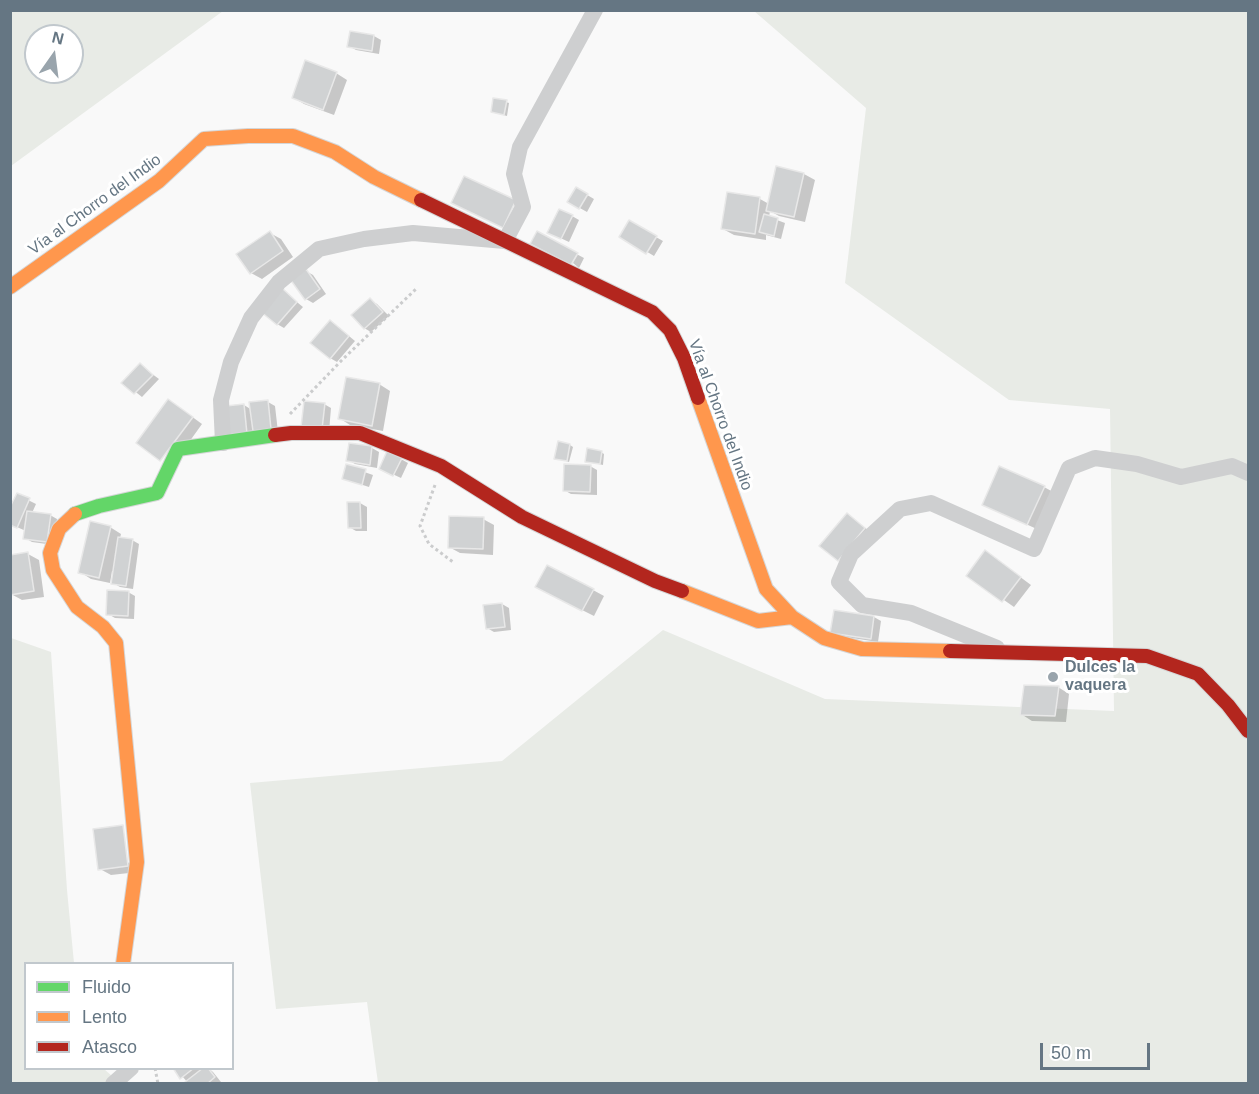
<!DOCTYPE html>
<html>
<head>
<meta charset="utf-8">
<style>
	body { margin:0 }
	#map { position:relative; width:1259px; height:1094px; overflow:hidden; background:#f9f9f9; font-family:Helvetica,sans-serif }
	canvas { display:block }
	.frame { position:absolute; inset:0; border:12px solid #657683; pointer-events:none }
	.legend { position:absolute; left:24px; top:962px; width:210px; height:108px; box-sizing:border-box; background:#fff; border:2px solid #c1c8cd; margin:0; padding:8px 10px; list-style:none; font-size:18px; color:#657683 }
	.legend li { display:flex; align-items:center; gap:12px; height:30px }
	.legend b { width:30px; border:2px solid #c1c8cd }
	.north { position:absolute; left:24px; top:24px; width:60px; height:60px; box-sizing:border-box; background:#fff; border:2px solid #c1c8cd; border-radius:50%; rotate:14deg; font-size:16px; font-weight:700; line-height:24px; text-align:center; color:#657683 }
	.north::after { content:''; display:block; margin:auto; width:21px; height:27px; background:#99a4ac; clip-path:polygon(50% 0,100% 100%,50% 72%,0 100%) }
	.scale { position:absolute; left:1040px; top:1043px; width:110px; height:27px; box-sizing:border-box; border:3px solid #657683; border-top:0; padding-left:8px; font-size:18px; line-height:21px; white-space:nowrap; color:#657683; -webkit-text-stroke:4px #fff; paint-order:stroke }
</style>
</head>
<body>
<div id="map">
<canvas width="1259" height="1094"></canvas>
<div class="frame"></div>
<ul class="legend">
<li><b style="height:8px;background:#63d668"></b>Fluido</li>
<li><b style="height:8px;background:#ff974d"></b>Lento</li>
<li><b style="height:8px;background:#b3261e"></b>Atasco</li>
</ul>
<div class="north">N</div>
<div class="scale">50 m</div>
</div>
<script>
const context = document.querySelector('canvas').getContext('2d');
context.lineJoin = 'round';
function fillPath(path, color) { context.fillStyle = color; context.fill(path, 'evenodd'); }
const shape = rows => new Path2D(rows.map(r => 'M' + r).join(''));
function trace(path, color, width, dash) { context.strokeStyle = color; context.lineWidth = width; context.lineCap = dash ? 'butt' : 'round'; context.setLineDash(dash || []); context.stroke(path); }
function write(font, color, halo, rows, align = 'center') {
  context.font = font + ' Helvetica,sans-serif'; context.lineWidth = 6; context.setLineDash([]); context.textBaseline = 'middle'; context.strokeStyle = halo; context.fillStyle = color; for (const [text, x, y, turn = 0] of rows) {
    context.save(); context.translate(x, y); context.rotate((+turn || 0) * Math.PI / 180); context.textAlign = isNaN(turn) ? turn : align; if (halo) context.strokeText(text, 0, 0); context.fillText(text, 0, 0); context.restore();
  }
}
fillPath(shape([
	[11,10,223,10,223,11,11,166],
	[36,36,72,36,72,72,36,72],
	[754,11,1248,11,1248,1083,378,1083,367,1002,276,1009,250,783,502,761,663,630,825,699,1114,711,1110,409,1009,400,845,283,866,108],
	[11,638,51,652,67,890,74,963,26,964,26,1068,104,1069,120,1083,11,1084]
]), '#e8ebe6');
fillPath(shape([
	[351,33,374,36,381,40,379,54,356,50,349,46],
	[336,73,347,80,334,115,304,104,294,98],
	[506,102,509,103,507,116,492,112],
	[804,174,815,180,805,222,779,216,770,211,769,217,785,223,781,239,766,235,766,240,734,235,723,229,728,194,760,199,769,204],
	[577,189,594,199,587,212,569,202],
	[572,216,579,220,569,242,556,236],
	[629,222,663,241,654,256,621,236],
	[270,233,281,239,293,257,262,279,251,273],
	[537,233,584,258,579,268],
	[306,271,313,275,326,294,313,303,306,299],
	[282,290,303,307,284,328,277,324],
	[370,300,377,304,389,316,371,332,364,328],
	[337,326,355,341,337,362,330,358],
	[140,365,159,379,142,397,123,382],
	[379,384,390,391,383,431,350,425,339,418],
	[268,402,275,406,278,432,230,435,244,405,252,410],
	[324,404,331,408,329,432,310,430],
	[180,408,202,424,172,466],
	[570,445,573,447,569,462,556,458],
	[372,448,379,452,377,468,355,464,348,460],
	[601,452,604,454,603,465,590,462],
	[401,459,408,463,401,478,388,472],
	[347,466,373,475,369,487,344,479],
	[590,466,597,470,597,495,571,494,564,490],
	[1044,487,1055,493,1039,530,984,505],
	[18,495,36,504,32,513,50,515,57,519,54,545,32,542,25,538,26,531,10,524],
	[360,503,367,507,367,531,356,531,349,527],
	[847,515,875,535,850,566,839,560],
	[483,519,494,525,493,555,460,553,449,547],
	[110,527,121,534,120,538,132,540,139,544,133,589,120,587,113,583,115,571,112,571,110,583,91,579,80,572],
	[28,554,39,560,44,597,22,600,11,594],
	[996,559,1031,585,1014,607,968,575],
	[593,590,604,596,594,616,548,593],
	[128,592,135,596,134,619,115,618,108,614],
	[502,604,509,608,511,630,494,632,487,628],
	[874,617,881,621,878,642,839,636],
	[1058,687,1069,694,1066,722,1032,721,1021,714],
	[95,830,138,872,111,875,100,869],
	[175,1068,208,1068,213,1072,221,1082,219,1084,189,1084]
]), '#0003');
const building = shape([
	[350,31,374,35,372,51,347,47,350,31],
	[305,60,337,72,323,110,292,98,305,60],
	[493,98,507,100,504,115,491,112,493,98],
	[776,166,804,173,794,217,766,211,776,166],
	[464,176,516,200,503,228,451,203,464,176],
	[576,187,588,194,579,209,567,202,576,187],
	[727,192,760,197,755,234,721,229,727,192],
	[559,209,573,215,561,239,547,233,559,209],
	[764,214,778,218,774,236,759,232,764,214],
	[629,220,657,236,646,254,619,237,629,220],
	[270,231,283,251,250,274,236,254,270,231],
	[537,231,578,253,571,265,530,244,537,231],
	[306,269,320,289,305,300,290,279,306,269],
	[282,288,297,302,277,325,261,312,282,288],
	[370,298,383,312,364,329,351,315,370,298],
	[330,320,349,336,330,359,310,343,330,320],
	[140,363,153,375,134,394,121,383,140,363],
	[346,377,380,383,372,426,338,419,346,377],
	[168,399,193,417,160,461,136,443,168,399],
	[268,400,271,429,253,431,249,402,268,400],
	[304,401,325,403,322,429,301,427,304,401],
	[244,404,247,434,229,436,226,406,244,404],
	[558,441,570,444,567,461,554,459,558,441],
	[349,443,372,446,370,465,346,461,349,443],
	[587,448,602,451,600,464,585,462,587,448],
	[387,451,402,458,393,476,379,469,387,451],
	[346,464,366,469,362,485,342,479,346,464],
	[564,464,591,465,590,492,563,491,564,464],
	[999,466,1045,486,1027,525,982,505,999,466],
	[17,493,30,498,17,528,10,525,10,507,17,493],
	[347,502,360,502,361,528,348,528,347,502],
	[27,511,51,514,47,542,23,539,27,511],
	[847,513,865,528,838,561,819,546,847,513],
	[449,516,484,517,483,549,448,548,449,516],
	[90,521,111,526,99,578,78,573,90,521],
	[118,537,133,539,126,586,111,584,118,537],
	[985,550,1021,577,1002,602,966,576,985,550],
	[28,552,34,591,10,595,10,555,28,552],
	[547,565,594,589,582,611,535,587,547,565],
	[107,590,129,591,128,616,106,615,107,590],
	[502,603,505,627,486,629,483,605,502,603],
	[834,610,874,616,871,639,830,633,834,610],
	[1024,685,1059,686,1055,716,1020,715,1024,685],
	[123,825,128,866,98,870,93,829,123,825],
	[173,1068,194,1068,180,1079,173,1068],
	[203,1068,208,1068,215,1077,207,1084,187,1084,185,1082,203,1068]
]);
fillPath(building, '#d0d2d3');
trace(building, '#e8e8e8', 1.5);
const fast = shape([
	[75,514,99,506,157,493,178,449,275,435]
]);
const slow = shape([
	[10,287,159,181,204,139,248,136,293,136,335,152,374,177,421,200],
	[698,398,766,589,792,617,824,638,862,649,950,651],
	[75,514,59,529,50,553,53,570,77,607,103,627,116,643,137,862,123,964],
	[682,591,758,621,792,617]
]);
const jam = shape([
	[421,200,652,312,670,330,684,358,698,398],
	[275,435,291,433,360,433,441,466,522,517,655,581,682,591],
	[950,651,1147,656,1198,674,1228,705,1248,731]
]);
trace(fast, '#d5d6d7', 16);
trace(slow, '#d5d6d7', 16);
trace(jam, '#d5d6d7', 16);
trace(shape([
	[290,414,341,361,417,288],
	[435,485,420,526,429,544,453,562],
	[155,1068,158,1084]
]), '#cbcccd', 3, [3, 3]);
trace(shape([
	[223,443,221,400,231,362,251,318,279,282,319,249,364,239,413,233,505,241,523,207,514,174,520,147,595,10],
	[997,648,911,613,862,605,839,582,851,554,900,509,931,503,1034,549,1069,468,1095,458,1137,464,1181,477,1232,466,1248,473],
	[113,1084,131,1068]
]), '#cecfd0', 16);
trace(fast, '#63d668', 14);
trace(slow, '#ff974d', 14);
trace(jam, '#b3261e', 14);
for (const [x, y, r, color] of [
	[1053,677,6,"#99a4ac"]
]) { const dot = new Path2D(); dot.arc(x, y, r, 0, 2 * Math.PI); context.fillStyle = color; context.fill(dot); trace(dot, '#fff', 2); }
write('16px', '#657683', '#fff', [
	["Vía al Chorro del Indio",95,205,-36],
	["Vía al Chorro del Indio",720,415,70]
]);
write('bold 16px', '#657683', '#fff', [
	["Dulces la",1065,668],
	["vaquera",1065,686]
], 'left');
</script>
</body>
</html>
